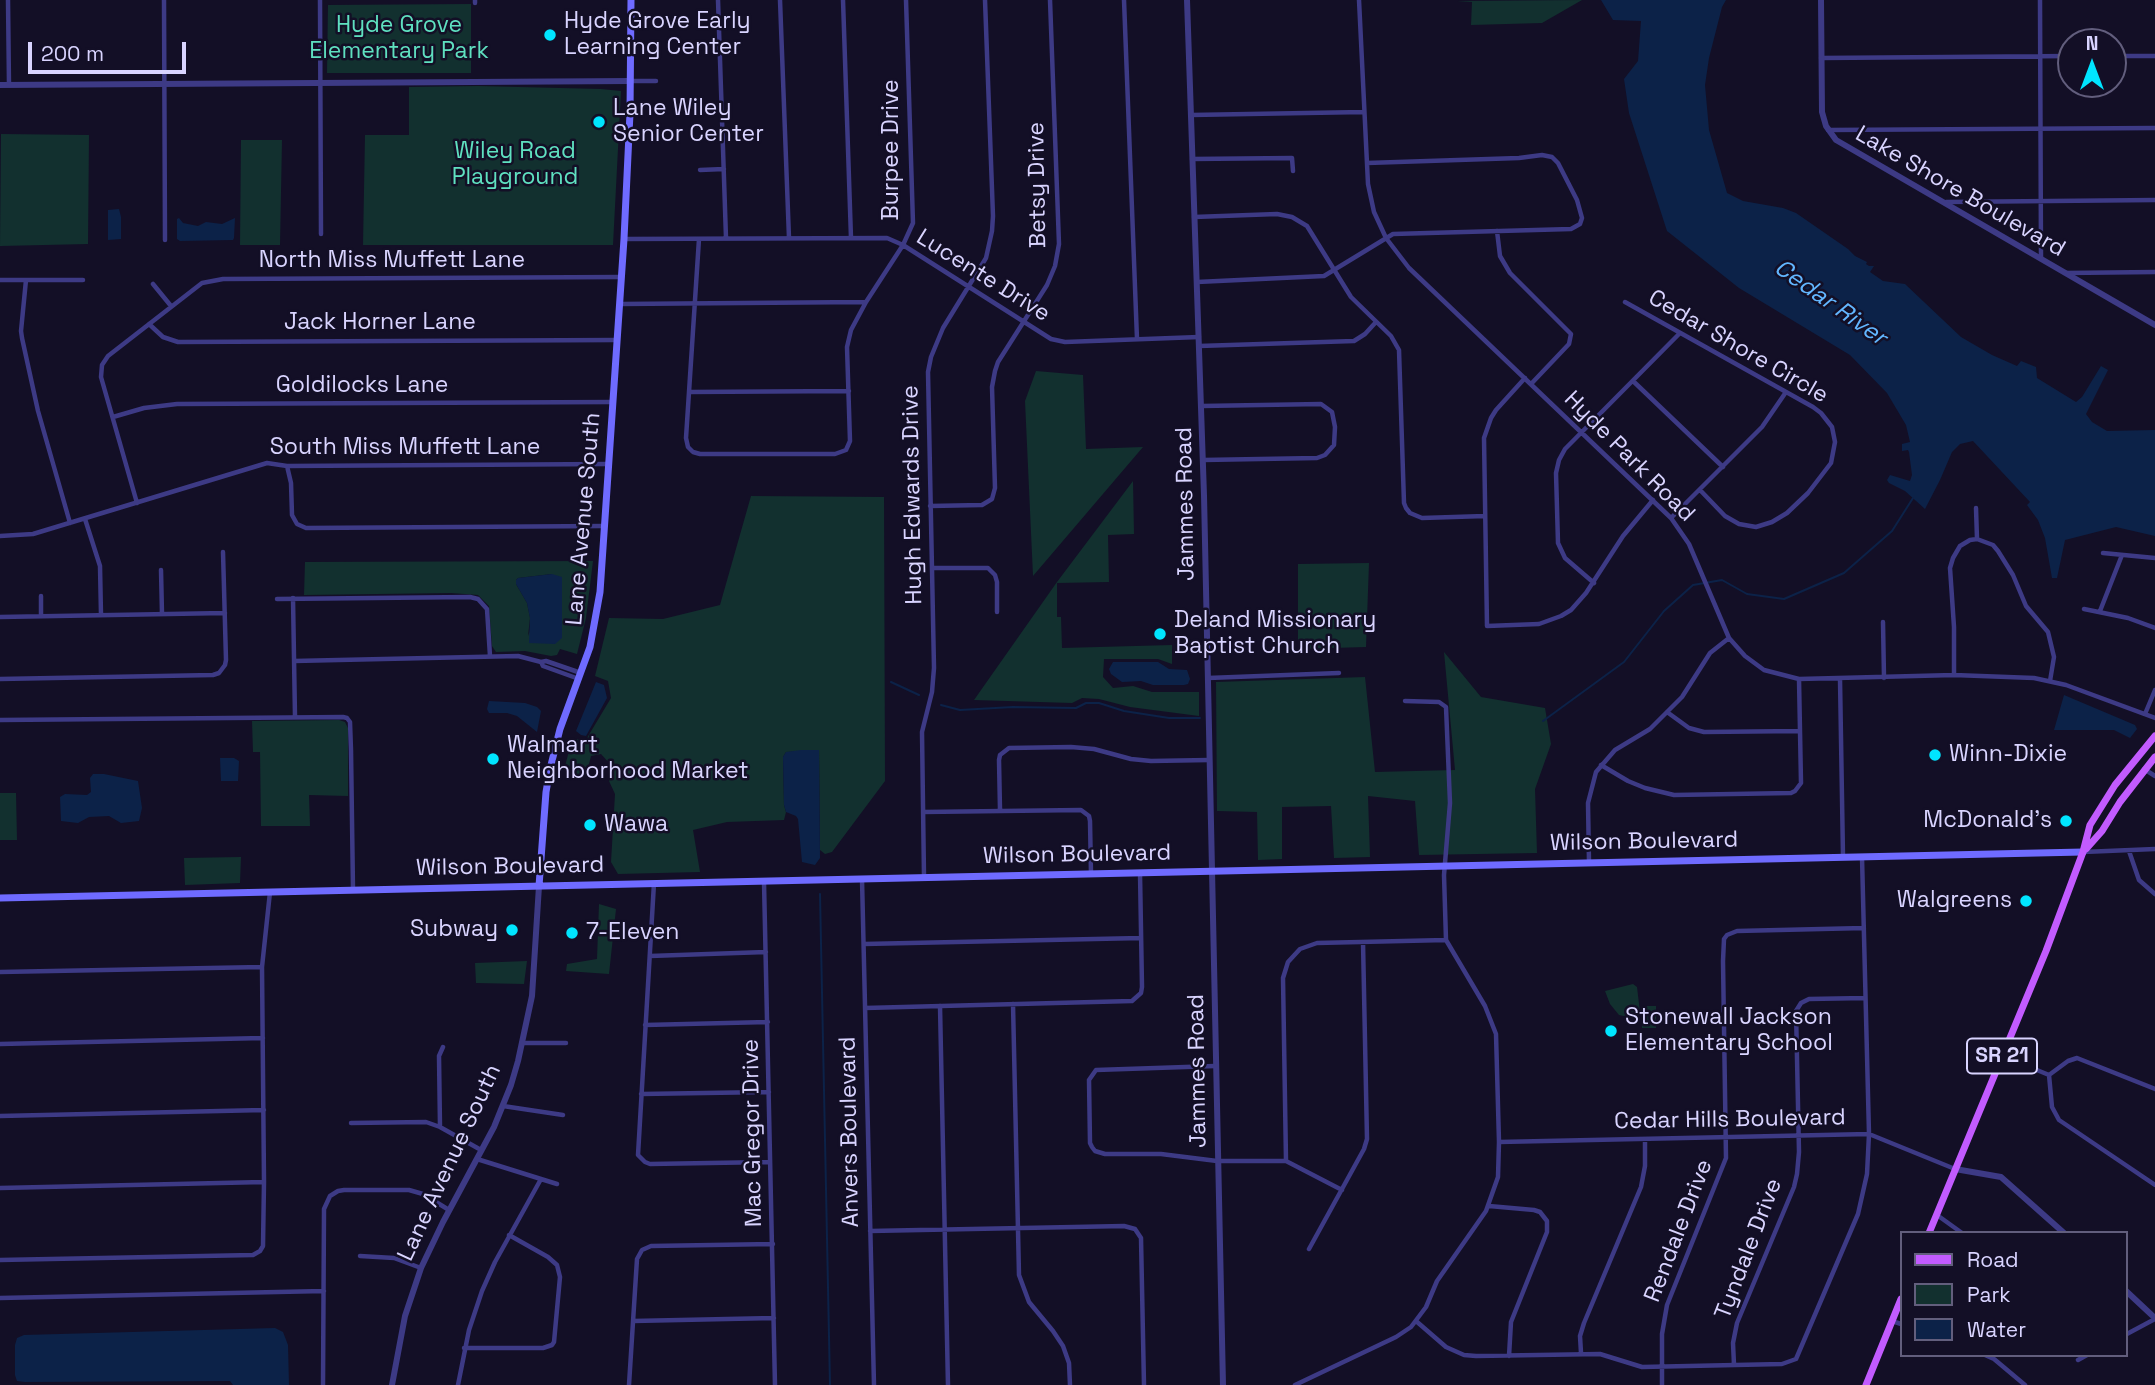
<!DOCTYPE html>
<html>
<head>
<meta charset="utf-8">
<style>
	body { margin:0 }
	#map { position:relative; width:2155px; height:1385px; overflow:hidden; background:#130f26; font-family:"Space Grotesk",sans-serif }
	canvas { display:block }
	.legend { position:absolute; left:1900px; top:1231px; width:228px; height:126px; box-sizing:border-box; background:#130f26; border:2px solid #625e7d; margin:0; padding:9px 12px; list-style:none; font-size:21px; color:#d9d4ff }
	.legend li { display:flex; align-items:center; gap:14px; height:35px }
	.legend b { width:35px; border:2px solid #625e7d }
	.north { position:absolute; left:2057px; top:28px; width:70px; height:70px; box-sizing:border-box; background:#130f26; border:2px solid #625e7d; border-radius:50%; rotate:0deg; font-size:19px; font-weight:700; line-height:28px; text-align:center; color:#d9d4ff }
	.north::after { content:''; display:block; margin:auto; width:24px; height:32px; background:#00e5ff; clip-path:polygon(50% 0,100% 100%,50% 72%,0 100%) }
	.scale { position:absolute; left:28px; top:42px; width:158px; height:32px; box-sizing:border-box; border:4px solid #d9d4ff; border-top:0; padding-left:9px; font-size:21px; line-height:24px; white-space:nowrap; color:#d9d4ff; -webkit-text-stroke:5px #130f26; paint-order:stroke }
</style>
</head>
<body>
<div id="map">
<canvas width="2155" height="1385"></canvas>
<ul class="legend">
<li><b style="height:9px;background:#c25bff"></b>Road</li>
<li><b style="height:19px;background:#12302f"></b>Park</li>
<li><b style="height:19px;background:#0c2248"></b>Water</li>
</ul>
<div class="north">N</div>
<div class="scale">200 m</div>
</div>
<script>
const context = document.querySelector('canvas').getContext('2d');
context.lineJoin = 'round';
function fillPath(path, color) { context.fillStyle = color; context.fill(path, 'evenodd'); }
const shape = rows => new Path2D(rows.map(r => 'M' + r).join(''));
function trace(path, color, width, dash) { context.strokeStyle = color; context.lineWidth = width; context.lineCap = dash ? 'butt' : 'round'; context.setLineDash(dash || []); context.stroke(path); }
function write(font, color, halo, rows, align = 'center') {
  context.font = font + ' "Space Grotesk",sans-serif'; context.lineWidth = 5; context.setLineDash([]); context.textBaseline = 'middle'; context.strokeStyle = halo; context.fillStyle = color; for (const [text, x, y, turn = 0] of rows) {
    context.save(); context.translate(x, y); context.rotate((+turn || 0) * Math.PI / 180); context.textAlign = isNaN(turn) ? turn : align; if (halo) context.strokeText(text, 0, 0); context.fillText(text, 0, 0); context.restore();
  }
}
fillPath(shape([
	[1582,0,1542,23,1471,25,1472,2,1457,1],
	[471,4,471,73,327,73,328,5],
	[478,86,601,89,621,91,613,245,363,245,365,135,409,135,409,87],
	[1,134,89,135,88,244,0,246],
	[241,140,282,140,280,245,240,245],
	[1036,371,1083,375,1086,449,1143,447,1033,576,1025,401],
	[1133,481,1134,534,1108,535,1109,582,1057,583,1057,617,1061,617,1062,648,1172,645,1172,664,1158,659,1104,659,1103,677,1113,688,1133,686,1152,692,1199,692,1199,716,1130,707,1099,699,1082,698,1072,703,974,700,1057,582],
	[751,496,884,497,885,781,832,852,825,854,820,850,819,751,786,752,783,757,784,805,786,812,784,820,727,822,693,830,700,872,618,874,611,862,615,794,609,781,610,764,601,754,591,756,587,772,571,777,565,766,572,740,587,738,611,698,608,681,595,676,609,618,663,619,720,605],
	[593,561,586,618,577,654,560,649,557,655,551,656,525,651,496,652,492,646,489,606,478,595,451,593,304,595,305,562],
	[552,574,528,636,530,618,527,603,516,584,516,580,518,578],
	[1369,563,1366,647,1298,649,1298,564],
	[1444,652,1481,697,1545,708,1551,744,1535,789,1537,853,1419,855,1415,801,1368,796,1370,857,1334,858,1331,806,1282,807,1282,859,1258,860,1257,812,1217,811,1216,682,1365,677,1375,772,1455,770],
	[339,720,345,722,348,728,348,796,309,795,310,826,261,826,260,752,253,752,252,721],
	[0,793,16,793,17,840,0,840],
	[241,857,240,883,185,885,184,858],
	[599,904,616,909,609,974,566,971,567,964,597,959],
	[527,961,524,984,476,983,475,963],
	[1633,984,1637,987,1640,1012,1635,1016,1628,1017,1619,1015,1610,1004,1605,991],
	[1641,1006,1656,1006,1656,1028,1642,1028]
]), '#12302f');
fillPath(shape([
	[1601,0,1726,0,1722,7,1709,58,1705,85,1709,130,1727,193,1743,201,1783,208,1796,213,1848,249,1855,256,1867,262,1866,264,1869,266,1874,266,1870,272,1883,281,1905,284,1961,337,1992,355,2017,366,2021,361,2036,367,2037,378,2076,402,2082,397,2101,366,2108,370,2086,414,2092,422,2107,431,2155,430,2155,536,2116,527,2065,540,2057,578,2052,578,2045,538,2038,520,2027,505,2030,502,1973,441,1960,444,1952,452,1940,480,1925,509,1905,491,1889,483,1887,480,1890,475,1910,481,1912,475,1909,452,1908,450,1902,451,1902,444,1910,442,1906,425,1887,393,1850,355,1739,288,1667,231,1629,113,1624,79,1638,61,1641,21,1613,20],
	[119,209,121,217,121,239,108,240,108,210],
	[179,218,183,223,198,226,206,222,222,224,235,218,234,238,233,240,180,241,177,239,177,219],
	[552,574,562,577,562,638,555,644,529,643,530,618,527,603,516,584,516,580,518,578],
	[1113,662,1158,662,1169,669,1187,670,1190,679,1188,684,1184,685,1153,685,1141,681,1122,682,1111,674,1109,669],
	[596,682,604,685,607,698,586,736,581,735,576,731],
	[2064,695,2135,725,2137,729,2130,738,2114,730,2054,730],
	[489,701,525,703,537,707,541,711,537,732,517,716,507,713,489,713,487,709],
	[801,750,819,750,820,858,815,865,802,862,798,819,796,816,786,812,784,805,783,757,786,752],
	[220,758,234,758,239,761,238,781,221,781],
	[93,774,104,774,138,781,142,808,139,821,121,823,109,816,89,817,78,823,61,821,60,797,65,794,87,795,91,792,90,778],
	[275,1328,283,1332,288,1345,289,1385,233,1385,230,1381,25,1382,17,1381,15,1375,15,1345,17,1338,24,1335]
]), '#0c2248');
trace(shape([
	[891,682,919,695],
	[941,705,960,710,1013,707,1076,708,1086,703,1099,703,1124,711,1169,718,1200,718],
	[1543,721,1624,662,1664,611,1693,585,1722,580,1747,594,1784,599,1844,573,1892,531,1913,498],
	[820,894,830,1385]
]), '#0c2248', 2);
trace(shape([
	[8,0,9,85],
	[164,0,165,240],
	[320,0,321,234],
	[475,0,475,3],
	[718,0,726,238],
	[780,0,789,238],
	[843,0,851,238],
	[1124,0,1137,339],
	[1359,0,1368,184,1374,212,1386,238,1409,268,1671,518,1689,544,1729,638,1745,656,1764,670,1799,679,1954,675,2034,678,2066,685,2155,718],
	[2040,0,2041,259],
	[2113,56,2155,56],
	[1821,58,2071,56],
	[631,81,656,81],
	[1191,115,1364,112],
	[1828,130,2155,128],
	[1192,159,1292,158,1293,171],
	[700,170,724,169],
	[1946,202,2155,200],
	[1194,217,1277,214,1292,217,1307,226,1351,297,1391,336,1399,350,1404,503,1406,508,1410,513,1422,518,1485,516],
	[1497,231,1500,256,1510,273,1571,334,1569,344,1531,384],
	[624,239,887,238,903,245,1051,339,1065,342,1199,337],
	[699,239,686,438,688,447,693,452,700,454,835,454,846,450,850,441,847,347,851,330,866,302,903,245,913,223,906,0],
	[2065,273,2155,272],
	[0,280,83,280],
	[26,280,21,331,22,338,38,411,70,523],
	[1197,282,1324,276,1393,234,1571,229,1580,224,1582,218,1577,200,1558,163,1552,157,1542,155,1519,158,1367,163],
	[153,284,171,306],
	[1625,302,1813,407,1821,413,1832,427,1835,442,1831,463,1808,493,1787,513,1772,522,1756,527,1739,524,1725,516,1700,490],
	[620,304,865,302],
	[149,324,163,337,178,342,617,340],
	[1199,346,1354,341,1365,334,1376,322],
	[1525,378,1496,410,1491,418,1484,438,1487,626,1539,624,1561,616,1571,610,1586,593,1623,536,1653,500],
	[1633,381,1723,467],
	[689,392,849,391],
	[1202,406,1321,404,1332,412,1335,427,1334,445,1325,455,1317,458,1203,460],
	[113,417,144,408,177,404,613,402],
	[287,466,291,483,292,515,297,524,306,528,604,526],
	[137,503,101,377,102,365,108,356,202,283,223,279,621,277],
	[930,506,982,505,992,499,995,488,992,387,995,371,998,362,1047,285,1055,266,1059,244,1050,0],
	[1976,508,1977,539],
	[1671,518,1762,427,1786,392],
	[85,519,100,566,101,615],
	[0,536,33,534,267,463,287,466,609,464],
	[1977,539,1993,545,1998,551,2013,575,2026,606,2048,632,2054,657,2050,681],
	[2103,553,2155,558],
	[932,568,988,568,995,575,997,582,997,612],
	[161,570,162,614],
	[1594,583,1565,558,1558,543,1556,473,1559,460,1565,449,1680,333],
	[41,596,41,616],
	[293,598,295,717],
	[277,599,470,597,478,599,487,609,490,656],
	[2084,609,2128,618,2155,628],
	[2100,611,2122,555],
	[0,617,225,613],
	[1883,622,1884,678],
	[294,661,518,656,541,662,546,661,581,673],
	[541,662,543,666,579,679],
	[1954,675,1954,627,1950,568,1953,558,1960,546,1970,540,1977,539],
	[1208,678,1339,673],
	[0,679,213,675,219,673,225,665,226,660,223,552],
	[1840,679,1843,857],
	[1667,712,1689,728,1704,732,1800,731],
	[2145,714,2155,690],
	[0,720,343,717,347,718,350,722,351,750,353,890],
	[1601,765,1628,781,1645,788,1674,795,1791,793,1795,791,1801,783,1799,679],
	[2144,769,2155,776],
	[1000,810,999,760,1000,755,1009,748,1071,747,1094,749,1131,759,1151,761,1209,760],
	[923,812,1081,810,1089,816,1090,821,1091,874],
	[2129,851,2139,880,2155,894],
	[2083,852,2155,849],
	[1589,862,1588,803,1596,772,1615,750,1650,729,1682,697,1710,653,1729,638],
	[924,877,922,732,932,692,934,668,928,372,931,357,943,328,986,258,992,231,993,216,985,0],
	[862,879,874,1385],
	[764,882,775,1385],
	[654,883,638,1155,645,1162,650,1164,770,1162],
	[864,944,1141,938],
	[650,956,766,952],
	[0,972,262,967],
	[1013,1004,1019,1275,1029,1302,1053,1331,1063,1346,1069,1363,1070,1385],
	[940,1006,948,1385],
	[865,1008,1132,1001,1141,993,1142,987,1140,873],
	[645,1025,768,1022],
	[523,1043,566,1043],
	[0,1044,263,1038],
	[2003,1056,2049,1075],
	[1215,1066,1096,1070,1089,1080,1090,1143,1092,1147,1095,1151,1105,1154,1161,1154,1217,1161,1286,1161,1342,1190],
	[2049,1075,2052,1107,2059,1120,2155,1185],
	[2049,1075,2068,1061,2077,1058,2155,1089],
	[641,1094,769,1092],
	[503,1106,563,1115],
	[0,1116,264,1110],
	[351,1123,426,1122,440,1127,481,1150],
	[440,1127,439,1056,443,1047],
	[1499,1142,1869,1134,1955,1169],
	[477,1159,557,1184],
	[1286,1161,1283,978,1288,962,1300,949,1317,943,1446,940],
	[0,1188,264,1182],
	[1489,1206,1534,1210,1540,1212,1547,1221,1547,1232,1511,1322,1509,1356],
	[1937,1215,1962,1233],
	[870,1231,1124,1226,1135,1229,1141,1238,1144,1385],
	[1309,1249,1364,1149,1367,1139,1363,942],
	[360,1256,394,1258,421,1268],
	[0,1260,253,1255,260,1251,263,1246,264,1182,262,967,270,892],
	[0,1298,324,1291],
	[633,1321,774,1318],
	[1416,1321,1446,1347,1464,1355,1476,1356,1600,1354,1642,1367,1782,1364,1796,1359,1858,1214,1867,1174,1869,1134,1862,857],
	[1892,1321,1901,1324],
	[2125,1335,2155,1319],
	[464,1348,543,1348,552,1345,554,1342,560,1277,557,1265,548,1257,509,1235],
	[1581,1353,1580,1336,1584,1323,1641,1187,1645,1166,1645,1139],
	[1985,1355,1994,1359,2025,1385],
	[2078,1360,2087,1355],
	[1734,1365,1733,1343,1737,1323,1794,1187,1797,1174,1799,1152,1796,1011,1801,1003,1809,999,1865,998],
	[323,1385,324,1209,330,1196,338,1191,344,1190,409,1190,423,1194,449,1210],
	[458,1385,469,1330,482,1291,495,1262,541,1179],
	[629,1385,637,1259,642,1250,651,1246,773,1244],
	[1295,1385,1396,1337,1411,1327,1426,1307,1437,1281,1486,1211,1498,1177,1499,1142,1496,1034,1485,1006,1446,940,1444,875,1450,803,1446,707,1439,702,1405,701],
	[1662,1385,1662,1334,1667,1305,1726,1158,1723,961,1724,939,1727,935,1737,931,1864,928]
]), '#3d3a85', 4.5);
trace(shape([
	[1187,0,1204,495,1223,1385],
	[1821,0,1822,112,1826,126,1836,140,2155,325],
	[0,85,631,81],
	[1955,1169,2001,1177,2064,1233],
	[2125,1290,2155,1318],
	[392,1385,405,1316,421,1268,443,1222,494,1127,511,1085,518,1061,532,996,539,886]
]), '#3d3a85', 6);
trace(shape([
	[539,886,546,792,550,769,560,729,590,647,600,592,624,239,630,113,631,0],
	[0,898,2083,852]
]), '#6f6bff', 7);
trace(shape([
	[2086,849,2102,831,2120,802,2155,757],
	[1929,1233,2046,951,2083,852,2090,825,2115,785,2155,736],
	[1866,1385,1901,1299]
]), '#c25bff', 7);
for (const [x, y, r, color] of [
	[550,35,7,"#00e5ff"],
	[599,122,7,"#00e5ff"],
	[1160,634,7,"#00e5ff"],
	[1935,755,7,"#00e5ff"],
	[493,759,7,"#00e5ff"],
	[2066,821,7,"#00e5ff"],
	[590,825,7,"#00e5ff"],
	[2026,901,7,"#00e5ff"],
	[512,930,7,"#00e5ff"],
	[572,933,7,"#00e5ff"],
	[1611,1031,7,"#00e5ff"]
]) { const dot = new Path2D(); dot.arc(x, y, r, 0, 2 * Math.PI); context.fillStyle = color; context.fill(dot); trace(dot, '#130f26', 2.5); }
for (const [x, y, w] of [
	[2002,1056,70]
]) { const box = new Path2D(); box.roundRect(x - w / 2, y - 17.5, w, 35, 5); context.fillStyle = '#130f26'; context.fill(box); trace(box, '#d9d4ff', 2); }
write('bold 21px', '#d9d4ff', null, [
	["SR 21",2002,1056]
]);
write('23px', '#d9d4ff', '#130f26', [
	["Hyde Grove Early",564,22],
	["Learning Center",564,48],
	["Lane Wiley",613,109],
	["Senior Center",613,135],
	["Deland Missionary",1174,621],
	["Baptist Church",1174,647],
	["Walmart",507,746],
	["Neighborhood Market",507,772],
	["Winn-Dixie",1949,755],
	["McDonald's",2052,821,"right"],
	["Wawa",604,825],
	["Walgreens",2012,901,"right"],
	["Subway",498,930,"right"],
	["7-Eleven",586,933],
	["Stonewall Jackson",1625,1018],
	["Elementary School",1625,1044]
], 'left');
write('23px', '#5fe0c0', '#130f26', [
	["Hyde Grove",399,26],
	["Elementary Park",399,52],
	["Wiley Road",515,152],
	["Playground",515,178]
]);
write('23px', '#d9d4ff', '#130f26', [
	["Burpee Drive",892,150,-90],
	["Betsy Drive",1038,185,-91],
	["Lake Shore Boulevard",1960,192,30],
	["North Miss Muffett Lane",392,261],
	["Lucente Drive",983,276,32],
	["Jack Horner Lane",380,323],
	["Cedar Shore Circle",1738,347,30],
	["Goldilocks Lane",362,386],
	["South Miss Muffett Lane",405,448],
	["Hyde Park Road",1629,457,45],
	["Hugh Edwards Drive",913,495,-91],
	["Jammes Road",1186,504,-91],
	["Lane Avenue South",584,519,-85],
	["Wilson Boulevard",1644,842,-1],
	["Wilson Boulevard",1077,855,-1],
	["Wilson Boulevard",510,867,-1],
	["Jammes Road",1198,1071,-91],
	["Cedar Hills Boulevard",1730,1120,-1],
	["Anvers Boulevard",850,1132,-91],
	["Mac Gregor Drive",753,1133,-91],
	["Lane Avenue South",450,1163,-65],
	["Rendale Drive",1679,1231,-69],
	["Tyndale Drive",1749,1249,-69]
]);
write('italic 24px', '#62b6ff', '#130f26', [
	["Cedar River",1830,303,35]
]);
</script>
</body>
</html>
